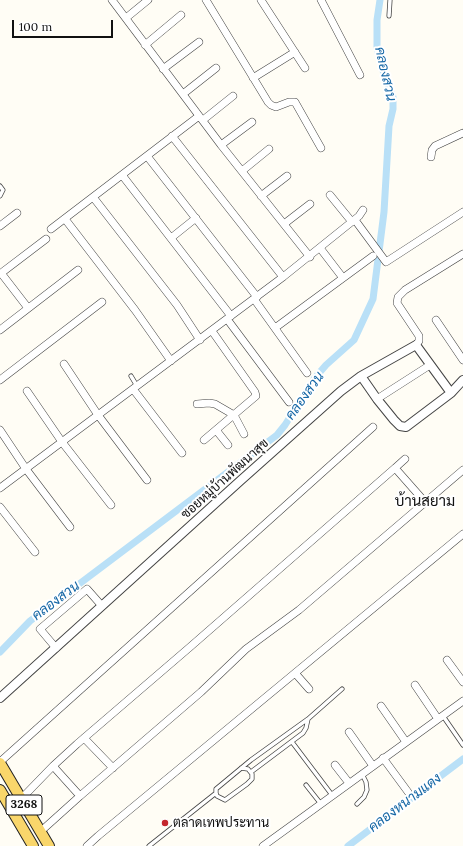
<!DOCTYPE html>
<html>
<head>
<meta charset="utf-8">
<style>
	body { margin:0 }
	#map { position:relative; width:463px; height:846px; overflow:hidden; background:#fffdf5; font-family:Lora,serif }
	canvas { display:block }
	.scale { position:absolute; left:12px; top:20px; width:101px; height:18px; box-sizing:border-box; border:2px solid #111; border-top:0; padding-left:5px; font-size:12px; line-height:14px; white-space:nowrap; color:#111; -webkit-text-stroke:3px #fff; paint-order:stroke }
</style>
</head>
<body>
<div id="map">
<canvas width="463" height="846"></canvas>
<div class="scale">100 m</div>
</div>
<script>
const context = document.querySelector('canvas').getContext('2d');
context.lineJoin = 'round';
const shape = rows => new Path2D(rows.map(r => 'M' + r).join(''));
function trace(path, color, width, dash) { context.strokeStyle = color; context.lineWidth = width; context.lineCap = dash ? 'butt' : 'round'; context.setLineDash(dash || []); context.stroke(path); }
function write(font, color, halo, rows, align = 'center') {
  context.font = font + ' Lora,Sarabun,serif'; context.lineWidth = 4; context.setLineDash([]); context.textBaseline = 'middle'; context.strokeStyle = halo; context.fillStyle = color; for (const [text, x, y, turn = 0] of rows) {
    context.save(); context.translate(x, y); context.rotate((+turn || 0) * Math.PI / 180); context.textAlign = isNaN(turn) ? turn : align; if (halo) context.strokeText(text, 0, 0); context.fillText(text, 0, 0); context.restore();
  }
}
trace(shape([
	[0,652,30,621,277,435,285,425,314,379,326,365,354,340,373,299,384,212,389,126,393,109,393,97,384,74,377,48,377,20,380,0],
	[348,846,463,759]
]), '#b9e0f7', 7);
const service = shape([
	[389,16,390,0],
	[0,186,3,190,0,196],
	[131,376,137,386],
	[443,716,463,745],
	[292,742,332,795],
	[251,772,303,733,306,728,308,719],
	[306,785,321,804],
	[216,793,217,796,225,800,247,784,252,779,252,774,248,769,241,768],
	[357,804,364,797,367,790,366,782,362,774],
	[149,846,216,793,216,789,251,760,308,719,342,689]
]);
const minor = shape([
	[112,0,221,145,310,257],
	[206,0,268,102,271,105,276,107,289,102,295,102,321,148],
	[261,0,305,68],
	[321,0,360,75],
	[126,18,148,0],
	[145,45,181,15],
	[163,69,199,42],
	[253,78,295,52],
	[183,94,216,68],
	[203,120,233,96],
	[172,136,283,277],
	[221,145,252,122],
	[147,156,257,297],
	[431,157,432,150,435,146,463,133],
	[242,171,269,149],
	[122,175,231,316],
	[330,195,352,222],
	[261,196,287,176],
	[93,197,177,305,200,340],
	[65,219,135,310,171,361],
	[355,220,386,262,463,212],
	[284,224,310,204],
	[0,226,17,213],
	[51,229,199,116],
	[171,238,196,218],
	[320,248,343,278],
	[1,273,28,308],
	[0,274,46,239],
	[254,299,307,373],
	[227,319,289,402],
	[436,320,463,360],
	[275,328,373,256],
	[0,330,78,270],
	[416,345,419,341,419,336,397,303,398,297,405,290,463,254],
	[64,364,98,415,147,480],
	[0,380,102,302],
	[133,389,182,453],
	[27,391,62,442,111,505],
	[377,399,430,365],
	[197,404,209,403,215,404,234,415,244,434],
	[0,430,26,469,70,527],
	[216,430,228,445],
	[204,440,256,396,255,392,212,331],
	[395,468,405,459],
	[0,488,283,277,359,216,363,210],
	[0,507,35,552],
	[56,648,40,629,87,589,102,606],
	[447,660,463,682],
	[295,673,309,689],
	[415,685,438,719],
	[381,706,406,742],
	[349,732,373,766],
	[84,738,113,768],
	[383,758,408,792],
	[0,762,373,427],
	[335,765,349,783],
	[53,766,80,796],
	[21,799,53,766,77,744,190,647,395,468,425,502],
	[40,832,80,796,201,692,246,649,299,610,463,470],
	[87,846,98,836,463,534],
	[263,846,463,701]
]);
const tertiary = shape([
	[361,376,377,399,394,420,400,426,406,427,451,393,463,380],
	[0,698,240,481,341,391,361,376,416,345,451,393]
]);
const primary = shape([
	[0,763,49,846],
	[0,790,33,846]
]);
trace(service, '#444', 5);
trace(minor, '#444', 8);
trace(tertiary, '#444', 10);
trace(primary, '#222', 12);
trace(service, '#fff', 3.5);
trace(minor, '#fff', 7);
trace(tertiary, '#fff', 8);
trace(primary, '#f9d66b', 10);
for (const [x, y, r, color] of [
	[165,823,4,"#c4262e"]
]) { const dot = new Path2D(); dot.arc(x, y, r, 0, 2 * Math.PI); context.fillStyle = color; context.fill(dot); trace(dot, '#fff', 1.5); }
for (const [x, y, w] of [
	[24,805,36]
]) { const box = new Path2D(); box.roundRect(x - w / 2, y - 10, w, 20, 3); context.fillStyle = '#fff'; context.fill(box); trace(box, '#111', 1); }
write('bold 12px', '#111', null, [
	["3268",24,805]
]);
write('13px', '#111', '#fff', [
	["ซอยหมู่บ้านพัฒนาสุข",225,479,-42]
]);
write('13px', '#111', '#fff', [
	["ตลาดเทพประทาน",173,823]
], 'left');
write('italic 14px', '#1768a6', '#fff', [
	["คลองสวน",385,74,77],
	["คลองสวน",305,396,-54],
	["คลองสวน",56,601,-37],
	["คลองหนามแดง",405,803,-37]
]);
write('15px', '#111', '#fff', [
	["บ้านสยาม",425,502]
]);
</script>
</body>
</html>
